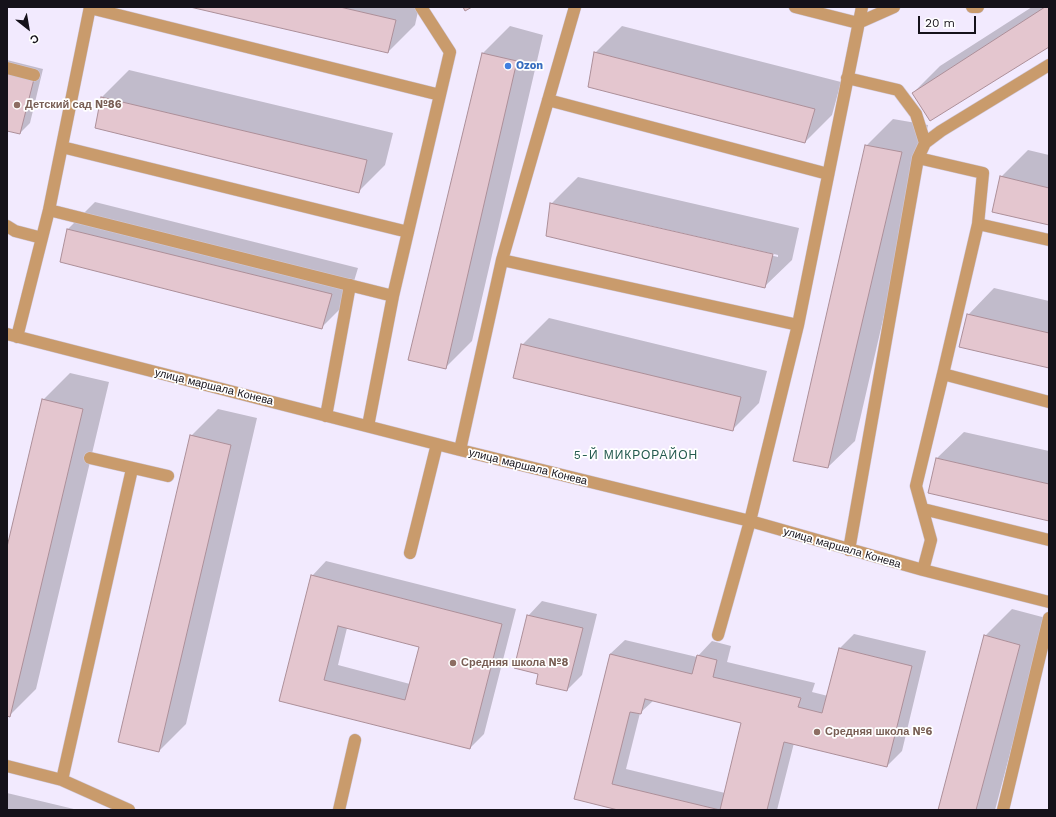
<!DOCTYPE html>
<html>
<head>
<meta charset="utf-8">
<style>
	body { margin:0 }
	#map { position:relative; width:1056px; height:817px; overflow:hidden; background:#f2eafe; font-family:"Work Sans",sans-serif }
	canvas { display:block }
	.frame { position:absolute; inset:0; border:8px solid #15121a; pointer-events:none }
	.north { position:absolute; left:8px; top:8px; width:40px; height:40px; -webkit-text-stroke:3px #fff; paint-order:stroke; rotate:149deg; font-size:11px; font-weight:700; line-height:16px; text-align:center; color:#15121a }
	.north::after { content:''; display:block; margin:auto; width:14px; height:18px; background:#15121a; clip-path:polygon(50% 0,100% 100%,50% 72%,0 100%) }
	.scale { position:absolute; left:918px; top:16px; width:58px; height:18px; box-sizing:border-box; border:2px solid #15121a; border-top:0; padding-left:5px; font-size:12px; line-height:14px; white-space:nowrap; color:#15121a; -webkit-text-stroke:3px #fff; paint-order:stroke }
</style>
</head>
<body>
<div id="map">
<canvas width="1056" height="817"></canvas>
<div class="frame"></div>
<div class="north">С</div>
<div class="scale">20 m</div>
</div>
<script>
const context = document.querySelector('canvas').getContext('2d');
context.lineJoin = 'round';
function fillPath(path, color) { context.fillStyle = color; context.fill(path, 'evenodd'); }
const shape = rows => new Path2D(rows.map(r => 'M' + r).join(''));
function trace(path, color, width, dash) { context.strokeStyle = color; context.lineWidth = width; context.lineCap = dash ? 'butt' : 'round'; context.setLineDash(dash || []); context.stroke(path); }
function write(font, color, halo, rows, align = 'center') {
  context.font = font + ' "Work Sans",sans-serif'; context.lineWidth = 3.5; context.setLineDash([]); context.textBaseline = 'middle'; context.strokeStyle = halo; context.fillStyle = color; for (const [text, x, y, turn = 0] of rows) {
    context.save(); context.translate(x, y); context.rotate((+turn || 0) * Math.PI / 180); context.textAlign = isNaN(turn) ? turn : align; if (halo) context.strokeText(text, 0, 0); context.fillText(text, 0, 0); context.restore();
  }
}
fillPath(shape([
	[194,7,419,7,415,25,388,52],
	[1032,7,1049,7,1049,45,913,93,940,66],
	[510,26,543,35,472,341,445,368,409,359,483,53],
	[622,26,841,82,832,115,805,142,595,53],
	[7,60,43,69,30,123,20,133,7,130],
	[129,70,393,133,385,165,358,192,96,127,102,97],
	[893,119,928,125,855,441,828,467,866,146],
	[1028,150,1049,155,1049,224,1001,177],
	[578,177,799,228,792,260,765,286,551,204],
	[617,218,778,255,778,257,617,219],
	[95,202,358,268,348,301,321,328,61,261,68,229],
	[994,288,1049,301,1049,367,968,315],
	[549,318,767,371,759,403,732,430,522,345],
	[70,373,109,382,36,689,9,716,7,715,7,552,43,400],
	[218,409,257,418,186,724,159,751,191,436],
	[964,432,1049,451,1049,520,937,458],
	[326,561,516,609,484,734,470,748,280,700,312,576],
	[347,628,420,646,410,684,338,665],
	[542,601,597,614,582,675,567,690,539,673,528,616],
	[1012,609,1046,618,995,810,939,810,985,636],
	[854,634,926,651,902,751,887,766,794,743,777,810,622,810,575,798,610,654,625,640,697,657,712,641,731,646,727,662,815,683,812,692,828,696,840,648],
	[654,700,743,722,725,793,626,769,640,713],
	[7,793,78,810,7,810]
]), '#0003');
const building = shape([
	[190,7,340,7,396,20,388,53,190,7],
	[463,7,472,7,465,11,463,7],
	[1045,7,1049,7,1049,47,930,121,912,93,1045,7],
	[594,52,815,109,805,143,588,87,594,52],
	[482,53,517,61,446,369,408,360,482,53],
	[7,72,34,79,20,134,7,131,7,72],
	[101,97,367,160,359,193,95,128,101,97],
	[865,145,902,152,828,468,793,461,865,145],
	[1000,176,1049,188,1049,225,992,212,1000,176],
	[550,203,773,254,765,288,546,236,550,203],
	[67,229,332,294,322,329,60,262,67,229],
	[967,314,1049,333,1049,368,959,347,967,314],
	[521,344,741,397,733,431,513,378,521,344],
	[42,399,83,409,10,717,7,716,7,547,42,399],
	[190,435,231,445,159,752,118,742,190,435],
	[936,458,1049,484,1049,521,928,493,936,458],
	[311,575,502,624,470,749,279,701,311,575],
	[338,626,419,647,405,700,324,680,338,626],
	[527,615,583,628,567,691,536,684,538,674,514,668,527,615],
	[984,635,1020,645,976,810,938,810,984,635],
	[839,648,912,666,887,767,784,742,767,810,618,810,574,799,610,654,692,674,697,655,717,660,713,677,801,698,798,707,822,713,839,648],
	[645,699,741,723,720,810,612,784,630,712,641,714,645,699]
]);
fillPath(building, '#e4c6cf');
trace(building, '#ac8f99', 1);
const minor = shape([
	[795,7,858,23,894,7],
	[972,7,978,7],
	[90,8,440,95],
	[7,68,34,75],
	[847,78,898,90,916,114,925,143],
	[548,100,828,174],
	[62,147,408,232],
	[918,158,925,143,941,131,1049,65],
	[49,210,393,296],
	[7,226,15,231,42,238],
	[502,260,798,325],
	[7,334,460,450,750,521,923,570,1049,602],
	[17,337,49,210,90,7],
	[943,374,978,224],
	[326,416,350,285],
	[368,426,393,296,450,52,421,7],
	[460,450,502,260,575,7],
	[90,458,168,476],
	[923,509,1049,540],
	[849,550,918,158,983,173,978,224,1049,240],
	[410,553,437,444],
	[923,570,931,540,916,486,943,374,1049,402],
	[718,635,750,521,798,325,862,7],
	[7,766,62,780,129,810],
	[62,780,132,469],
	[339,810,355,740],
	[1003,810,1049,618]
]);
trace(minor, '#cfc7da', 13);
trace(minor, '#c99b6c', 12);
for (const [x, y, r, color] of [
	[508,66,4,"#3f7fe0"],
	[17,105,4,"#8d6e63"],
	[453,663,4,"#8d6e63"],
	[817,732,4,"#8d6e63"]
]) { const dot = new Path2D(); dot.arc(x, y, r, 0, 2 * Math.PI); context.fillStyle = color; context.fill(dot); trace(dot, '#fff', 1.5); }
write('bold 11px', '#366cbe', '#fff', [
	["Ozon",516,66]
], 'left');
write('bold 11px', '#785e54', '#fff', [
	["Детский сад №86",25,105],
	["Средняя школа №8",461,663],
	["Средняя школа №6",825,732]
], 'left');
write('11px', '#15121a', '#fff', [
	["улица маршала Конева",214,387,14],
	["улица маршала Конева",528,467,14],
	["улица маршала Конева",842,548,16]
]);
context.letterSpacing = '1px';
write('12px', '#245a4f', '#fff', [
	["5-Й МИКРОРАЙОН",636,455]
]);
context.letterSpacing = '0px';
</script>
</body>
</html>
